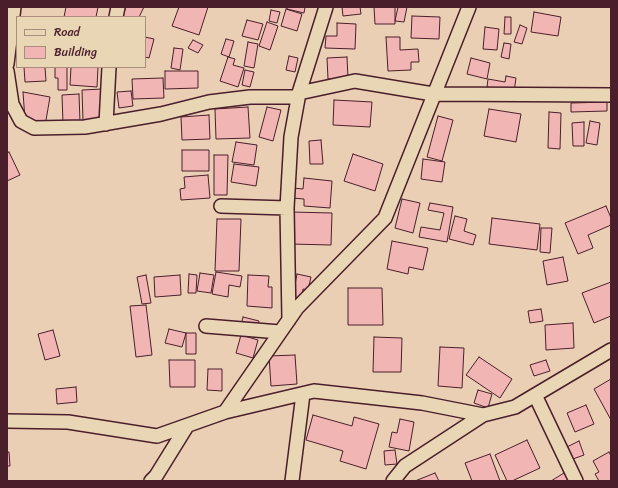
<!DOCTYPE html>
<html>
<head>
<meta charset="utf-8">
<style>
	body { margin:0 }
	#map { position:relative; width:618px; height:488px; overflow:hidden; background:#eacfb4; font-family:Sriracha,sans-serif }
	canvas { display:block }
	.frame { position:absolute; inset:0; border:8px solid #4a1f2b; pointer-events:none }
	.legend { position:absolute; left:16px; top:16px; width:130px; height:52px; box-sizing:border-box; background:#e8d6b4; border:1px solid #a98d7d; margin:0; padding:5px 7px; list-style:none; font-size:12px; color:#4a1f2b }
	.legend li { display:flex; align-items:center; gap:8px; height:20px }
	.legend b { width:20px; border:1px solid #a98d7d }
</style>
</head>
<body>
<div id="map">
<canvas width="618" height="488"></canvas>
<div class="frame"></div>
<ul class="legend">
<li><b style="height:5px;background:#e8d6b4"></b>Road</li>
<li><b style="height:11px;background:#f1b5b4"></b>Building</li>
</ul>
</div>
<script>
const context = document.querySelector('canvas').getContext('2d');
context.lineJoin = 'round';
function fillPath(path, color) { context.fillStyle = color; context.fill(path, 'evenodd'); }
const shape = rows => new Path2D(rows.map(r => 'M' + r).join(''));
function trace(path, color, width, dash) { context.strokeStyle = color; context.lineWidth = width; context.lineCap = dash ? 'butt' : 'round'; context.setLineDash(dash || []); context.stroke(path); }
const building = shape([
	[66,7,98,7,96,17,64,17,66,7],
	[126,7,144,7,139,17,122,17,126,7],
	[179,7,208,7,199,35,172,26,179,7],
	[287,7,305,7,304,13,287,9,287,7],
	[342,7,360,7,361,14,343,16,342,7],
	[374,7,395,7,395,24,375,24,374,7],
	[398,7,407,7,404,22,395,21,398,7],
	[286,9,302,14,297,31,281,26,286,9],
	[271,10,280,12,277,23,269,21,271,10],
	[534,12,561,17,558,36,531,32,534,12],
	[412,16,440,17,439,39,411,38,412,16],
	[505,17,511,17,511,34,504,34,505,17],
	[247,20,263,24,258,40,242,36,247,20],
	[267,22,278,26,270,50,259,46,267,22],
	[337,23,356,24,355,49,325,48,326,36,337,36,337,23],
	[520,25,527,28,522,44,514,42,520,25],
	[485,27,499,29,497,50,483,49,485,27],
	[145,37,154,39,149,58,145,57,145,37],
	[386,37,400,37,400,50,418,49,419,62,411,62,411,70,388,71,386,37],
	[226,39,234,41,229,57,221,54,226,39],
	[193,40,203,45,198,53,188,48,193,40],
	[248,42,258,44,254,68,244,66,248,42],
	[504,43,511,44,509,59,501,57,504,43],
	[174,48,183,49,180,70,171,68,174,48],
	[289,56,298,58,295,72,286,70,289,56],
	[228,57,235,59,233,65,244,68,238,87,220,81,228,57],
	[347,57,348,78,328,79,327,58,347,57],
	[471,58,490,63,487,79,467,74,471,58],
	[24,67,45,67,46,81,25,82,24,67],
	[55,67,67,67,67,90,58,90,58,78,55,78,55,67],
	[71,67,98,67,97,87,70,85,71,67],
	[245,70,254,72,250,87,242,85,245,70],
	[165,71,198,71,198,88,165,89,165,71],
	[506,76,516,78,514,92,487,87,488,79,505,82,506,76],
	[163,78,164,98,133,99,132,79,163,78],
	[103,89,103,121,83,121,82,90,103,89],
	[131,91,133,106,119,108,117,92,131,91],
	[23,92,50,97,45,126,25,120,23,92],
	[79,94,80,122,63,124,62,95,79,94],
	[334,100,372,102,370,127,333,125,334,100],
	[607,102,607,111,571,112,571,103,607,102],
	[248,107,250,138,216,139,215,109,248,107],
	[267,107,281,110,273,141,259,137,267,107],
	[489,109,521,114,516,142,484,136,489,109],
	[549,112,561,113,560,149,548,148,549,112],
	[209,115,210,139,182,140,181,117,209,115],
	[438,116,453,120,442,161,427,157,438,116],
	[590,121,600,123,597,145,586,143,590,121],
	[584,122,584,146,573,146,572,123,584,122],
	[321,140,323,164,310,164,309,141,321,140],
	[236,142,257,145,254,165,232,162,236,142],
	[182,150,209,150,209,171,182,171,182,150],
	[9,152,20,175,7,181,7,153,9,152],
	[353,154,383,164,375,191,344,181,353,154],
	[214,155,228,155,227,195,214,195,214,155],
	[423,159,445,162,442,182,421,179,423,159],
	[234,164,259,167,256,186,231,182,234,164],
	[208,175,210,198,181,200,180,189,185,188,184,177,208,175],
	[304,178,332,181,330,208,304,206,304,199,292,198,293,188,303,189,304,178],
	[402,199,420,203,413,233,395,228,402,199],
	[430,203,453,207,447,242,419,237,421,227,440,230,444,213,428,210,430,203],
	[606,206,611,218,611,225,588,235,593,248,578,254,565,223,606,206],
	[291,212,332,213,331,245,290,244,291,212],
	[455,216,467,219,464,231,476,235,473,245,449,239,455,216],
	[492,218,540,224,537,250,489,244,492,218],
	[217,219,241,219,239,271,215,271,217,219],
	[541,228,552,228,550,253,540,252,541,228],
	[392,241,428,248,423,270,409,267,408,274,387,269,392,241],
	[563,257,568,281,547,285,543,261,563,257],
	[216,272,242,276,240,287,229,285,228,297,212,294,216,272],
	[200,273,214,275,211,293,197,291,200,273],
	[189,274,197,275,196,293,188,293,189,274],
	[297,274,311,277,308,290,303,289,301,302,292,300,297,274],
	[146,275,151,303,142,304,137,277,146,275],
	[180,275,181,295,155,297,154,277,180,275],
	[248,275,269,276,268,287,272,287,272,308,247,306,248,275],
	[611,282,611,316,594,323,582,293,611,282],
	[348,288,382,288,383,325,348,325,348,288],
	[146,305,152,355,136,357,130,306,146,305],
	[541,309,543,321,530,323,528,311,541,309],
	[243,317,259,321,257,329,241,325,243,317],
	[573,323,574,348,546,350,545,325,573,323],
	[169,329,186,333,182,347,165,343,169,329],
	[53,330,60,356,45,360,38,334,53,330],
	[186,333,196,333,196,354,186,354,186,333],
	[241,335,258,340,253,358,236,353,241,335],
	[374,337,402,338,401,372,373,372,374,337],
	[440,347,464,348,462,388,438,386,440,347],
	[295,355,297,384,271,386,269,356,295,355],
	[479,357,512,379,500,398,466,375,479,357],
	[169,360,195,360,195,387,170,387,169,360],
	[546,360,550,371,534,376,530,365,546,360],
	[208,369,222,369,222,391,207,390,208,369],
	[611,379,611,420,594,389,611,379],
	[76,387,77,402,57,404,56,389,76,387],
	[478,390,492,394,488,408,474,403,478,390],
	[586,405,594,424,575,432,567,413,586,405],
	[313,415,352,426,354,417,379,424,366,469,340,461,343,451,306,440,313,415],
	[400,419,414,422,409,451,389,447,392,432,397,433,400,419],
	[527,440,540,468,512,481,507,481,495,455,527,440],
	[579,441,584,455,570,460,565,448,579,441],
	[395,450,397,464,385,465,384,451,395,450],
	[7,452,9,452,10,466,7,466,7,452],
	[609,452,611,456,611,481,599,481,595,474,599,472,593,461,609,452],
	[490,454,500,481,472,481,465,463,490,454],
	[435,473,439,481,415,481,435,473],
	[564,473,569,481,551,481,564,473]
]);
fillPath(building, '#f1b5b4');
trace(building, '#4a1f2b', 1);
const minor = shape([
	[116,17,118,7],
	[7,64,14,7],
	[7,71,12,104,21,121,34,128,85,127,161,114,209,102,250,97,298,97],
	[299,93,355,81,433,94,611,95],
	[106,124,109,67],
	[221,206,287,208],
	[289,320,287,208,291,137,299,93,326,7],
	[206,326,280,332],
	[535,395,576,481],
	[225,412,297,308,385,218,469,7],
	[7,421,68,422,157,436,225,412,314,391,422,403,483,415,515,407,611,350],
	[151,481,156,476,187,426],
	[292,481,303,394],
	[393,481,405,466,483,415]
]);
trace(minor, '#4a1f2b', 16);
trace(minor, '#e8d6b4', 13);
</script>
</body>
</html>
